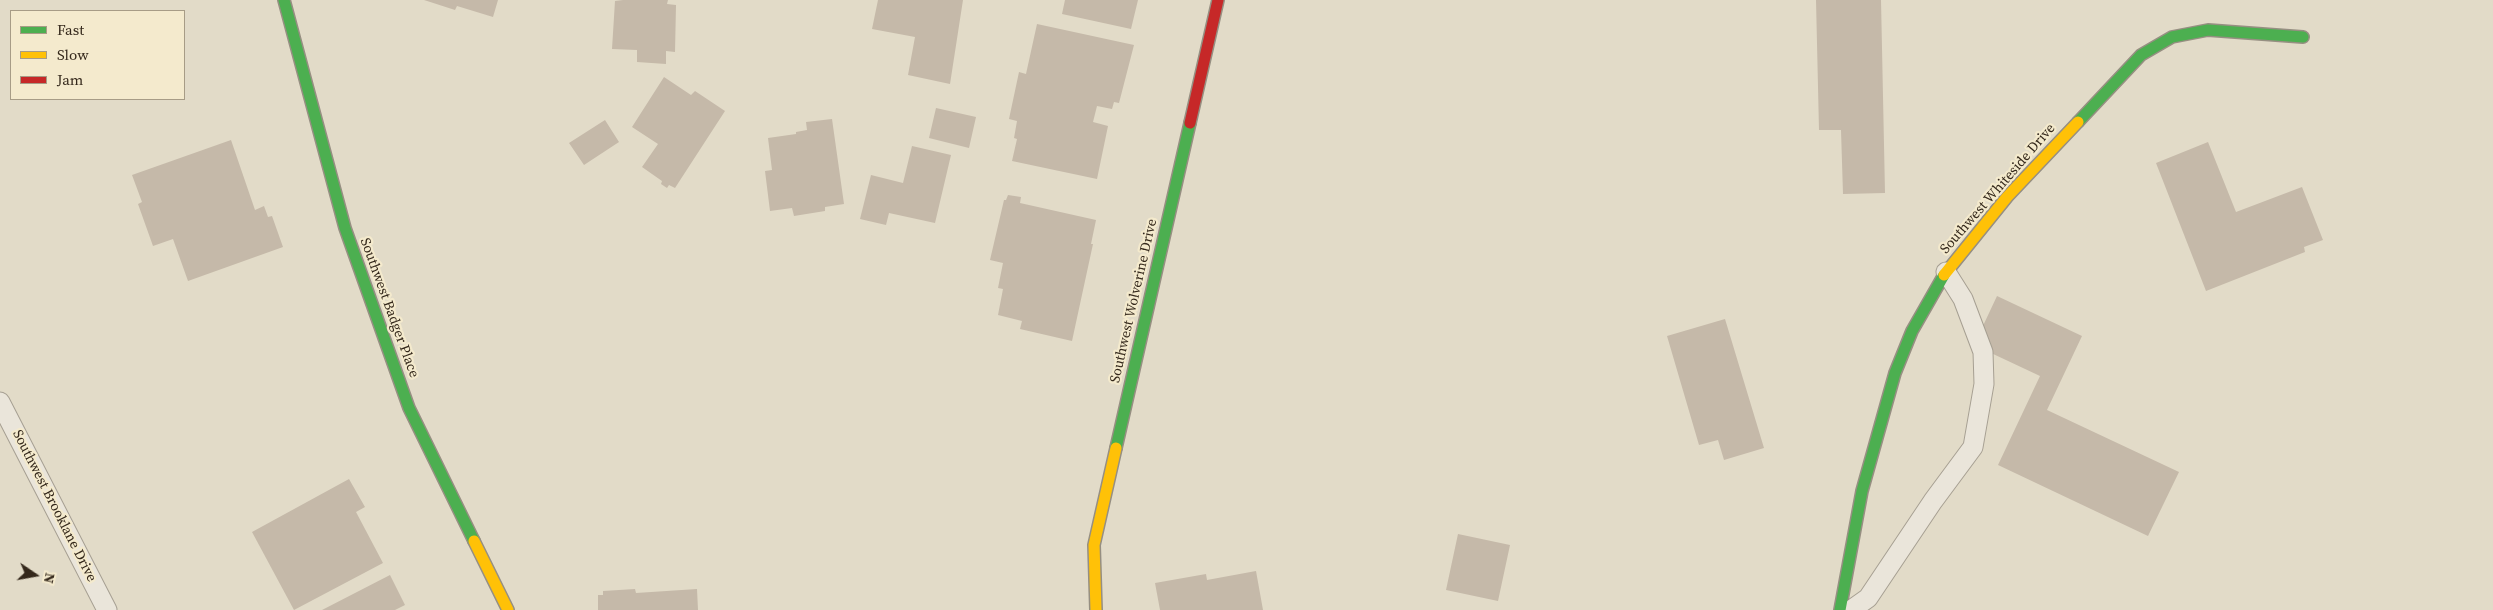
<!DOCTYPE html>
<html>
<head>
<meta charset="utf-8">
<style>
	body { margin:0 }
	#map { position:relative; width:2493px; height:610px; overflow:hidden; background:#e2dbc8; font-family:"Source Serif 4",serif }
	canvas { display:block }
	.legend { position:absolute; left:10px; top:10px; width:175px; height:90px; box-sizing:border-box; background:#f4eacd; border:1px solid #a79c86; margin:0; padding:6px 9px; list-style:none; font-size:15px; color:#34281b }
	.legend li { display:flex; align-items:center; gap:10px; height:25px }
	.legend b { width:25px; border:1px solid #a79c86 }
	.north { position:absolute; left:10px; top:550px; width:50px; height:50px; -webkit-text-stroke:4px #f4eacd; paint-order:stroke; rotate:102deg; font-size:14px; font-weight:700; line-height:20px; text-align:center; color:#34281b }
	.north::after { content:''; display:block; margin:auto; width:18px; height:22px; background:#34281b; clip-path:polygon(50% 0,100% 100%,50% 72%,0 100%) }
</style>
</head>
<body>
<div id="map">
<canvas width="2493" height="610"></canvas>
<ul class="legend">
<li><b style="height:6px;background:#4caf50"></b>Fast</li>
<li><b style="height:6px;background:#ffc107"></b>Slow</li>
<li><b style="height:6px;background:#c62828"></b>Jam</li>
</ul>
<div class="north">N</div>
</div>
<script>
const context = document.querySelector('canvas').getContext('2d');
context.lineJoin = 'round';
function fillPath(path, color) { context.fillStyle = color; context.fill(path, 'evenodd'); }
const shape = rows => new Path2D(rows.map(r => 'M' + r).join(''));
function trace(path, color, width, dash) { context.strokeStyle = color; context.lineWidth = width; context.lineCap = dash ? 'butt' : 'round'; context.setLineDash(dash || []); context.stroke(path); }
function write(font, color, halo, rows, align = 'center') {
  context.font = font + ' "Source Serif 4",serif'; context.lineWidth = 4.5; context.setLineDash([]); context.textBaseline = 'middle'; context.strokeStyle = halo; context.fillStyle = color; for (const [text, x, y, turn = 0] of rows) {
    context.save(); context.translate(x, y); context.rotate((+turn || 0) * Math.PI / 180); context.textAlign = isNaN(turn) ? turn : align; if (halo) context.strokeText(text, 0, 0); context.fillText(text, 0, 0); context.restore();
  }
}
fillPath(shape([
	[424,0,498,0,493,17,457,6,455,10],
	[623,0,668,0,667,4,676,5,675,52,666,51,666,64,637,62,637,50,612,49,615,1],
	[878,0,963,0,950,84,908,75,915,37,872,29],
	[1065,0,1138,0,1131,29,1062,14],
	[1816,0,1881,0,1885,193,1843,194,1841,130,1819,130],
	[1037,24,1134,45,1119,103,1114,102,1112,109,1097,106,1093,122,1108,126,1097,179,1012,161,1017,139,1014,138,1017,121,1009,119,1019,72,1026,74],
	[664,77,691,95,695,91,725,111,675,188,669,185,667,188,661,184,662,181,642,167,658,144,632,127],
	[936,108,976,117,969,148,929,138],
	[832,119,844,204,825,207,825,211,794,216,792,208,770,211,765,171,772,170,768,138,796,134,796,132,807,130,806,122],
	[605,120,619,142,584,165,569,143],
	[231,140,255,210,264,206,268,217,272,216,283,247,188,281,173,239,153,246,138,204,142,202,132,175],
	[2208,142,2236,212,2302,187,2323,240,2304,247,2305,252,2206,291,2156,163],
	[912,146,951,155,935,223,889,213,886,225,860,219,871,175,903,183],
	[1008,195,1021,197,1020,203,1096,220,1091,244,1093,244,1072,341,1020,329,1022,321,998,315,1003,289,998,288,1003,263,990,260,1004,200,1006,200],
	[1997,296,2082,336,2047,410,2179,472,2148,536,1998,465,2040,376,1974,345],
	[1725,319,1764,448,1724,460,1718,440,1699,445,1667,336],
	[349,479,365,507,356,512,383,563,294,610,252,532],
	[1458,534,1510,545,1498,601,1446,590],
	[1256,571,1263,610,1160,610,1155,583,1206,574,1207,580],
	[390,575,405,605,395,610,322,610],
	[635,589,636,593,697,589,698,610,598,610,598,595,603,595,603,591]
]), '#c5b9a9');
const lane = shape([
	[0,402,107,610],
	[1851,610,1868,598,1933,501,1973,447,1984,384,1983,352,1963,299,1946,272]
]);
const fast = shape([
	[284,0,345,228,409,408,474,541],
	[2078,122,2141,55,2172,37,2208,30,2303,37],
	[1116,448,1190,123],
	[1840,610,1862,491,1895,373,1912,331,1944,275]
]);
const slow = shape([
	[1944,275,2007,197,2078,122],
	[474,541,508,610],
	[1096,610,1094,545,1116,448]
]);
const jam = shape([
	[1190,123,1218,0]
]);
trace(lane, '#a69f92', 21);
trace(fast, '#968f82', 14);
trace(slow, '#968f82', 14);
trace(jam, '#968f82', 14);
trace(lane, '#eae5da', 19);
trace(fast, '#4caf50', 11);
trace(slow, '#ffc107', 11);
trace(jam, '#c62828', 11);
write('14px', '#34281b', '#f4eacd', [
	["Southwest Whiteside Drive",1998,189,-49],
	["Southwest Wolverine Drive",1134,301,-77],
	["Southwest Badger Place",389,308,70],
	["Southwest Brooklane Drive",54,506,63]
]);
</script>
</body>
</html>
